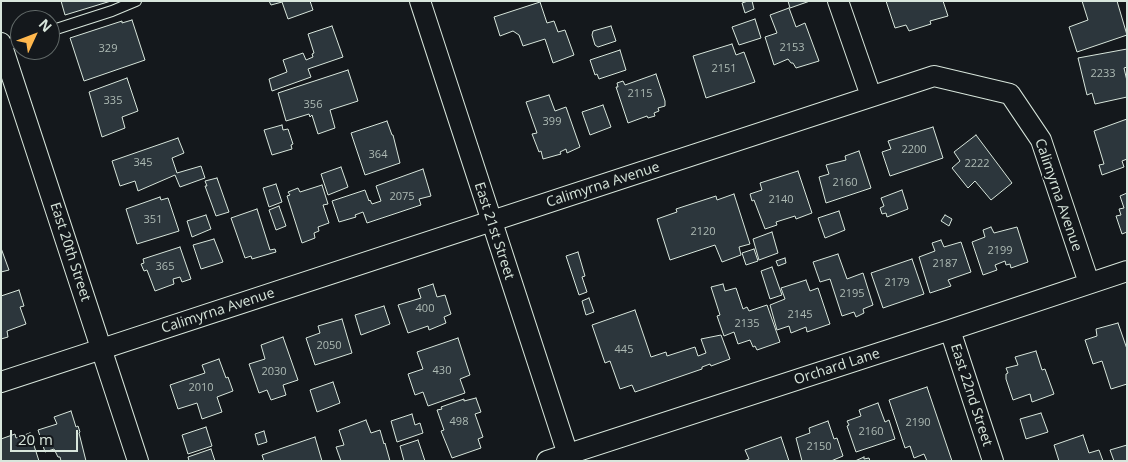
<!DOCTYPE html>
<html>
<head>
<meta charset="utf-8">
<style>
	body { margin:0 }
	#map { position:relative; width:1128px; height:462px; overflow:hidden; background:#14181c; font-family:"Open Sans",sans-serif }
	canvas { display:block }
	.frame { position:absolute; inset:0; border:2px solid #d8e6dc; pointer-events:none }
	.north { position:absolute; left:10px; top:10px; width:50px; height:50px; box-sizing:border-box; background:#14181c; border:1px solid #626a69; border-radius:50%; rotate:47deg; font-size:14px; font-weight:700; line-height:20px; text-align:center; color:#d8e6dc }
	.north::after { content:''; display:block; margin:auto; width:18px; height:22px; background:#ffb74d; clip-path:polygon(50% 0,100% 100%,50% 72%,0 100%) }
	.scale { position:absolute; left:10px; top:430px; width:68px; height:22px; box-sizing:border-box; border:2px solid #d8e6dc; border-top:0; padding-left:6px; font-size:15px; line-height:18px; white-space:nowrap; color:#d8e6dc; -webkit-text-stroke:4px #14181c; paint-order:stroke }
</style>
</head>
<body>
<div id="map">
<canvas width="1128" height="462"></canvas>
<div class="frame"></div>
<div class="north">N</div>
<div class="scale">20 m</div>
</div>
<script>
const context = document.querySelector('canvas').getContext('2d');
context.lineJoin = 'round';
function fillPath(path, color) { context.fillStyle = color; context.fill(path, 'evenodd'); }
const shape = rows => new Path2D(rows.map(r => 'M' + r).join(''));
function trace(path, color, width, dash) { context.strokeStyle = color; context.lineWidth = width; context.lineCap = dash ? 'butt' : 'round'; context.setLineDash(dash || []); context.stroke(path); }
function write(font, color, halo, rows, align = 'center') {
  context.font = font + ' "Open Sans",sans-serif'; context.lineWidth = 4; context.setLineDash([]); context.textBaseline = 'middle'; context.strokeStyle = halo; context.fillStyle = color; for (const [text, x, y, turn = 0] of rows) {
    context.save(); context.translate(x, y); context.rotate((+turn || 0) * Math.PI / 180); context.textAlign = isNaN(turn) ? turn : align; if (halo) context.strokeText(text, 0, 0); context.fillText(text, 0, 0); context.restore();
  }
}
const building = shape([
	[61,1,111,1,65,15,61,1],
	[269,1,310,1,313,10,288,19,282,2,271,5,269,1],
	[748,1,752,1,754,9,745,13,742,3,748,1],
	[788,1,810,1,790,8,788,1],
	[886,1,943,1,948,16,930,21,931,24,909,31,906,25,895,28,886,1],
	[1082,1,1117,1,1127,35,1077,52,1069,27,1088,20,1082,1],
	[540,2,547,23,554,21,558,32,565,30,574,55,553,63,545,39,523,46,519,35,513,31,500,36,494,17,540,2],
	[789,8,796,27,805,23,819,61,796,68,793,63,791,63,788,59,774,65,765,37,777,33,770,15,789,8],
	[755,19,761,38,739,45,732,27,755,19],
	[132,20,145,60,84,81,70,38,122,21,122,23,132,20],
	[332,26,343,57,308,69,311,77,272,91,269,79,287,72,283,60,303,53,306,60,313,57,312,54,314,53,308,34,332,26],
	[611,26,616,41,598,47,595,45,592,35,593,31,611,26],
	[732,44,736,55,744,52,755,82,706,98,693,56,732,44],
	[1127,49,1127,67,1124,68,1127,81,1127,97,1095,104,1092,93,1087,95,1078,58,1127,49],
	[620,50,626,70,599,79,597,74,595,75,590,60,620,50],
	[348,70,358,101,330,110,335,128,318,134,312,115,310,117,309,114,286,121,278,93,348,70],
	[656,74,665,101,665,106,658,108,659,111,654,113,655,116,648,118,647,116,628,123,616,87,618,87,617,83,623,81,625,85,656,74],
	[127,78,138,111,122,117,125,128,102,137,89,92,127,78],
	[549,95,555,111,566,107,580,147,567,153,566,149,560,152,561,154,543,159,541,151,539,152,532,134,537,133,526,102,549,95],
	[603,105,611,127,590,135,582,112,603,105],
	[1127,119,1127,159,1122,161,1124,167,1102,175,1099,165,1104,164,1094,131,1127,119],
	[387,121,392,135,393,135,400,163,365,175,351,133,387,121],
	[282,125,283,130,288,129,293,144,291,145,292,149,272,155,264,130,282,125],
	[933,127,943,158,890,176,882,152,891,149,888,141,933,127],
	[976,135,1012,183,991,200,975,181,968,188,952,168,960,161,954,152,976,135],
	[178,138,184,153,172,158,177,173,201,166,205,178,180,187,175,175,138,191,135,181,120,186,112,161,178,138],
	[859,151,871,188,826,203,819,177,829,174,826,165,846,160,845,156,859,151],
	[341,167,348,187,328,195,321,174,341,167],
	[423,169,431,196,419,199,421,205,367,223,363,212,355,215,356,217,339,222,332,201,365,190,369,201,370,200,372,204,381,201,376,186,423,169],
	[798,171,812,213,796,219,795,216,776,222,777,225,765,229,754,200,752,201,750,194,762,190,760,183,798,171],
	[217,178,229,212,216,216,205,186,207,186,205,181,217,178],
	[276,184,282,202,269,207,263,188,276,184],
	[322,185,328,204,323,205,329,223,318,227,319,231,314,233,315,238,302,243,287,196,290,195,288,192,298,188,300,192,322,185],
	[902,190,908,209,887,217,886,213,882,214,880,208,884,206,881,198,902,190],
	[1127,193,1127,232,1122,234,1116,216,1121,215,1119,209,1124,208,1120,196,1127,193],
	[734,194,750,244,739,247,741,255,722,262,715,245,670,260,657,219,677,212,676,209,716,196,717,200,734,194],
	[160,197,161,200,168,198,179,231,137,244,126,209,160,197],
	[279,206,286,226,276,230,269,210,279,206],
	[257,209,270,250,275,249,276,252,252,259,251,256,245,258,231,218,257,209],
	[839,211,845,230,825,238,818,218,839,211],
	[206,215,211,229,192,237,187,221,206,215],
	[945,215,952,219,949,226,941,221,945,215],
	[991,227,994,233,1017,227,1028,262,1011,268,1010,264,1006,265,1005,261,995,265,997,270,983,275,972,242,985,237,983,230,991,227],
	[772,232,778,253,759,260,753,239,772,232],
	[214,239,223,262,201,269,193,245,214,239],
	[941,240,944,247,961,242,971,272,948,280,951,286,930,293,919,257,935,251,932,243,941,240],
	[180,247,191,279,182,282,180,277,173,279,174,284,155,291,147,270,144,271,141,264,144,263,143,259,180,247],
	[1,248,9,270,1,272,1,248],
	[754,249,758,261,746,265,742,253,754,249],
	[578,252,585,276,582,277,587,292,579,295,566,256,578,252],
	[838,254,847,279,863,273,873,305,863,309,864,313,856,317,854,312,842,316,830,279,820,282,813,262,838,254],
	[785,258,786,263,778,266,776,261,785,258],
	[912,259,924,294,883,308,871,273,912,259],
	[772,267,782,295,770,299,761,271,772,267],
	[806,280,810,291,818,288,830,324,807,332,806,327,791,333,789,326,777,330,770,305,785,299,781,288,806,280],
	[433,284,437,297,445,295,451,314,444,317,446,323,429,330,428,326,408,333,398,305,421,298,418,289,433,284],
	[723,284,725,291,736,288,743,309,747,307,749,311,767,305,780,342,757,350,755,346,753,347,750,340,738,344,734,332,724,336,717,316,720,315,711,287,723,284],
	[19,290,24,306,20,307,26,324,7,331,8,337,1,339,1,296,19,290],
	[589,298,594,312,586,315,582,301,589,298],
	[384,306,390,324,361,335,355,315,384,306],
	[635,310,651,357,666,352,667,356,695,347,698,356,706,353,701,339,721,335,730,359,711,366,710,364,702,367,702,369,635,392,632,385,620,389,610,361,605,363,592,325,635,310],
	[342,319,352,353,315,365,306,338,320,333,318,326,342,319],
	[1118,323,1127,349,1127,384,1111,389,1102,361,1093,364,1085,340,1097,336,1096,329,1118,323],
	[283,337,298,380,283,385,286,395,271,400,267,390,259,393,249,364,265,359,261,345,283,337],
	[458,338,470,375,460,379,465,393,428,406,423,392,415,395,408,374,423,369,417,352,458,338],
	[1036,351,1042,370,1045,369,1054,394,1032,402,1030,394,1013,400,1006,379,1006,374,1008,373,1006,368,1018,365,1015,357,1036,351],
	[219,359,226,378,228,377,233,391,217,397,222,412,202,419,197,403,178,409,170,385,205,373,202,365,219,359],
	[333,382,340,403,317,412,310,390,333,382],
	[927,387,952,461,927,461,924,454,914,458,910,446,905,448,889,400,927,387],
	[476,398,481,412,475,414,483,437,478,439,481,448,452,458,441,431,444,430,437,410,442,409,441,407,464,399,464,401,476,398],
	[878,403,885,422,889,420,895,439,856,452,847,426,849,425,847,421,861,416,859,410,878,403],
	[71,411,76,427,78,426,80,432,79,433,86,461,61,461,60,457,58,457,54,449,45,452,38,430,57,424,54,417,71,411],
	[1041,413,1048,432,1026,439,1020,419,1041,413],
	[412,414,415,425,420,423,423,433,397,442,391,421,412,414],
	[366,420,371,433,380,430,384,444,385,443,390,461,341,461,336,447,344,445,339,430,366,420],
	[828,421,834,439,837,438,843,456,831,461,802,461,796,438,810,433,809,428,828,421],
	[206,427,212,446,188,454,182,435,206,427],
	[264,431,267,442,258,445,255,434,264,431],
	[30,433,39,461,1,461,1,439,15,434,16,438,30,433],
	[1083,435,1089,453,1099,450,1103,461,1059,461,1054,445,1083,435],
	[315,437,322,461,264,461,262,455,315,437],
	[781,437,789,461,744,461,749,459,745,450,781,437],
	[418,440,425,461,404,461,400,446,418,440],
	[1127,445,1127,461,1114,461,1110,450,1127,445],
	[211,449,215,461,189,461,188,457,211,449],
	[864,457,864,459,869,458,870,461,855,461,864,457]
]);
fillPath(building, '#2c363c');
trace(building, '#d8e6dc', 1);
const lane = shape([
	[50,31,112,11,136,1],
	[3,46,20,41]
]);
const street = shape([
	[420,1,570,461],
	[838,1,871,96],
	[1,43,138,461],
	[950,330,993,461],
	[1,382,934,76,1010,94,1041,140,1089,283],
	[547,461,950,330,1127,271]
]);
trace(lane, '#d8e6dc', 12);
trace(street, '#d8e6dc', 22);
trace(lane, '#14181c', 10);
trace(street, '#14181c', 20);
write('11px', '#adbab4', null, [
	["2153",792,48],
	["329",108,49],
	["2151",724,69],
	["2233",1103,74],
	["2115",640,94],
	["335",113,101],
	["356",313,105],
	["399",552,122],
	["2200",914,150],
	["364",378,155],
	["345",143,163],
	["2222",977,164],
	["2160",845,183],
	["2075",402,197],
	["2140",781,200],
	["351",153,220],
	["2120",703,232],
	["2199",1000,251],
	["2187",945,264],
	["365",165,267],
	["2179",897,283],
	["2195",852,294],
	["400",425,309],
	["2145",800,315],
	["2135",747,324],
	["2050",329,346],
	["445",624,350],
	["430",442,371],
	["2030",274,372],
	["2010",201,388],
	["498",459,422],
	["2190",918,423],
	["2160",871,432],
	["2150",819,447]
]);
write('14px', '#d8e6dc', '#14181c', [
	["Calimyrna Avenue",603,185,-18],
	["Calimyrna Avenue",1058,195,71],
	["East 21st Street",494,231,72],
	["East 20th Street",70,252,72],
	["Calimyrna Avenue",218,311,-18],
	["Orchard Lane",837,367,-18],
	["East 22nd Street",971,395,72]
]);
</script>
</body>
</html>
